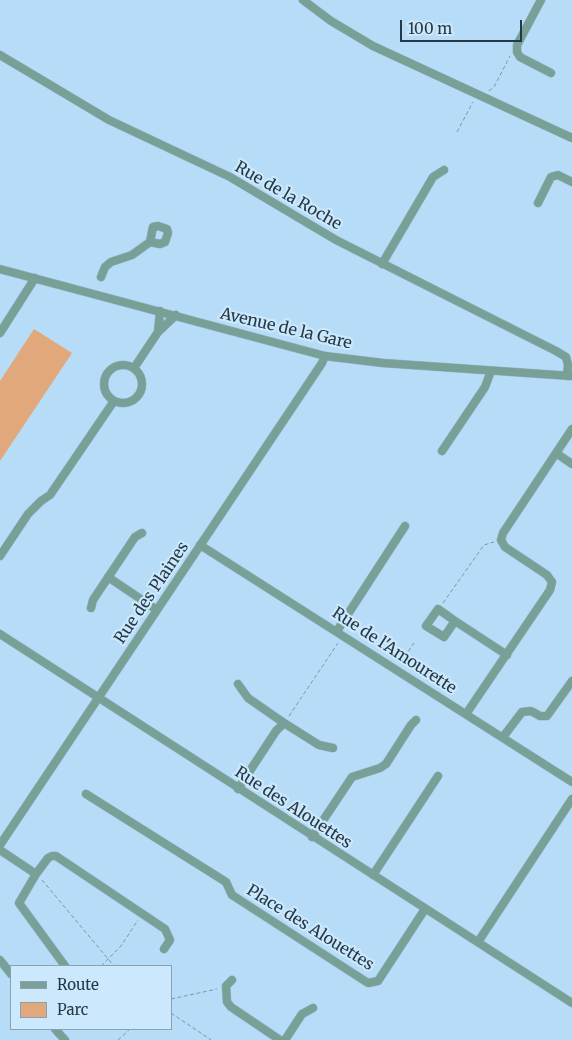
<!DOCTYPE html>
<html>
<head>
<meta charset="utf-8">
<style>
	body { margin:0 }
	#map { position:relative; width:572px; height:1040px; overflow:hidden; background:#b6dcf7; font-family:Merriweather,serif }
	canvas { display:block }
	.legend { position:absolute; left:10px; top:965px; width:162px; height:65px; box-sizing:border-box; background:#cbe8fc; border:1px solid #89a2b3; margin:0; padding:6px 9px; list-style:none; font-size:15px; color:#253845 }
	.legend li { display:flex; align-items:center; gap:10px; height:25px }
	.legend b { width:25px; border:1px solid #89a2b3 }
	.scale { position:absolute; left:400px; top:20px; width:122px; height:22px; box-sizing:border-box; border:2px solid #253845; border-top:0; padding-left:6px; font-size:15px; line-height:18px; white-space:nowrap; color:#253845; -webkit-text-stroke:4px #cbe8fc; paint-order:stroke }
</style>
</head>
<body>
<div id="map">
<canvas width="572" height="1040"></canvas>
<ul class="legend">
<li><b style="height:6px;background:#79a097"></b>Route</li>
<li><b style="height:14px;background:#e1a87b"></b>Parc</li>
</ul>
<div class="scale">100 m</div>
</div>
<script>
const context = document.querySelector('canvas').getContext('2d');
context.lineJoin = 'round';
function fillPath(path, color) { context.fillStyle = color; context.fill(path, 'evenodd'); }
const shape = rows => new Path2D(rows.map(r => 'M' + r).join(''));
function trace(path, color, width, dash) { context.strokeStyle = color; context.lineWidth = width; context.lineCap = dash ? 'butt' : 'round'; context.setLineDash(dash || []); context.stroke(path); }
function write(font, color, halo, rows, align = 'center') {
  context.font = font + ' Merriweather,serif'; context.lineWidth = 4.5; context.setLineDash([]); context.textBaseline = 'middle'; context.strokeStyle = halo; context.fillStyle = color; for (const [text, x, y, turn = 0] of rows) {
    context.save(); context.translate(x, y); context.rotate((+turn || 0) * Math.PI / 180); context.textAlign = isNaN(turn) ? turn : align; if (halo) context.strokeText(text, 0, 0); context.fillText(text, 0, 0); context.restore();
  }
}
fillPath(shape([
	[34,329,72,353,0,461,0,381]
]), '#e1a87b');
const minor = shape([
	[303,0,331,21,373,46,572,138],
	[541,0,517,45,517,52,520,57,551,73],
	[0,55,109,120,230,177,336,240,556,351,566,357,568,365,567,376],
	[538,203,551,177,558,175,572,182],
	[158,226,167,229,168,233,165,242,160,244,150,242,153,227,158,226],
	[382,264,433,177,444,170],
	[0,269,325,356,383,363,571,376],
	[101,277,105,267,111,262,132,255,150,242],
	[158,332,160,311],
	[0,333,35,278],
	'104 384a19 19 0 1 1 38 0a19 19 0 1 1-38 0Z',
	[134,368,158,332,176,315],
	[442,451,485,387,491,371],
	[556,453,572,464],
	[200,545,572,782],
	[0,556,28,514,41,501,50,495,114,401],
	[108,577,157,610],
	[91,608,93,600,135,537,142,533],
	[455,621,444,637,426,626,438,609,455,621,507,655],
	[337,631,405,526],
	[0,634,572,1003],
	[238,684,248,698,284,723,319,745,333,748],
	[466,714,550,590,552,582,547,575,505,547,501,540,503,533,572,429],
	[503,737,522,712,531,711,540,716,547,716,572,681],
	[238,789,276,731,284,723],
	[86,794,226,882,232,895,368,983,378,981,425,909],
	[312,837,352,777,380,768,386,764,411,725,416,720],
	[0,845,322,363,325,356],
	[0,850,36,874],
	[373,875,438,776],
	[478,942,572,799],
	[0,960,11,974],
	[65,966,19,903,36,874,48,858,52,856,56,856,165,929,170,940,164,949],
	[232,980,226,986,227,1002,231,1007,280,1040],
	[55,1029,65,1040],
	[285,1040,302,1014,313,1008]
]);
trace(minor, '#96b8d0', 9);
trace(shape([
	[489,91,494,87,510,56],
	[457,132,473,102],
	[443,603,484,545,494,542],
	[401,662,414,643],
	[289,716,338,643],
	[42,880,114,966],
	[101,966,121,946,138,920],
	[171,999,217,989],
	[171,1013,211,1040],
	[118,1040,130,1029]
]), '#7a98ad', 1, [4, 2.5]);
trace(minor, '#79a097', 8);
write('16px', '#253845', '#cbe8fc', [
	["Rue de la Roche",288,196,30],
	["Avenue de la Gare",286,329,13],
	["Rue des Plaines",152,593,-56],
	["Rue de l'Amourette",394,651,33],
	["Rue des Alouettes",293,808,33],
	["Place des Alouettes",310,928,32]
]);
</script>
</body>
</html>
